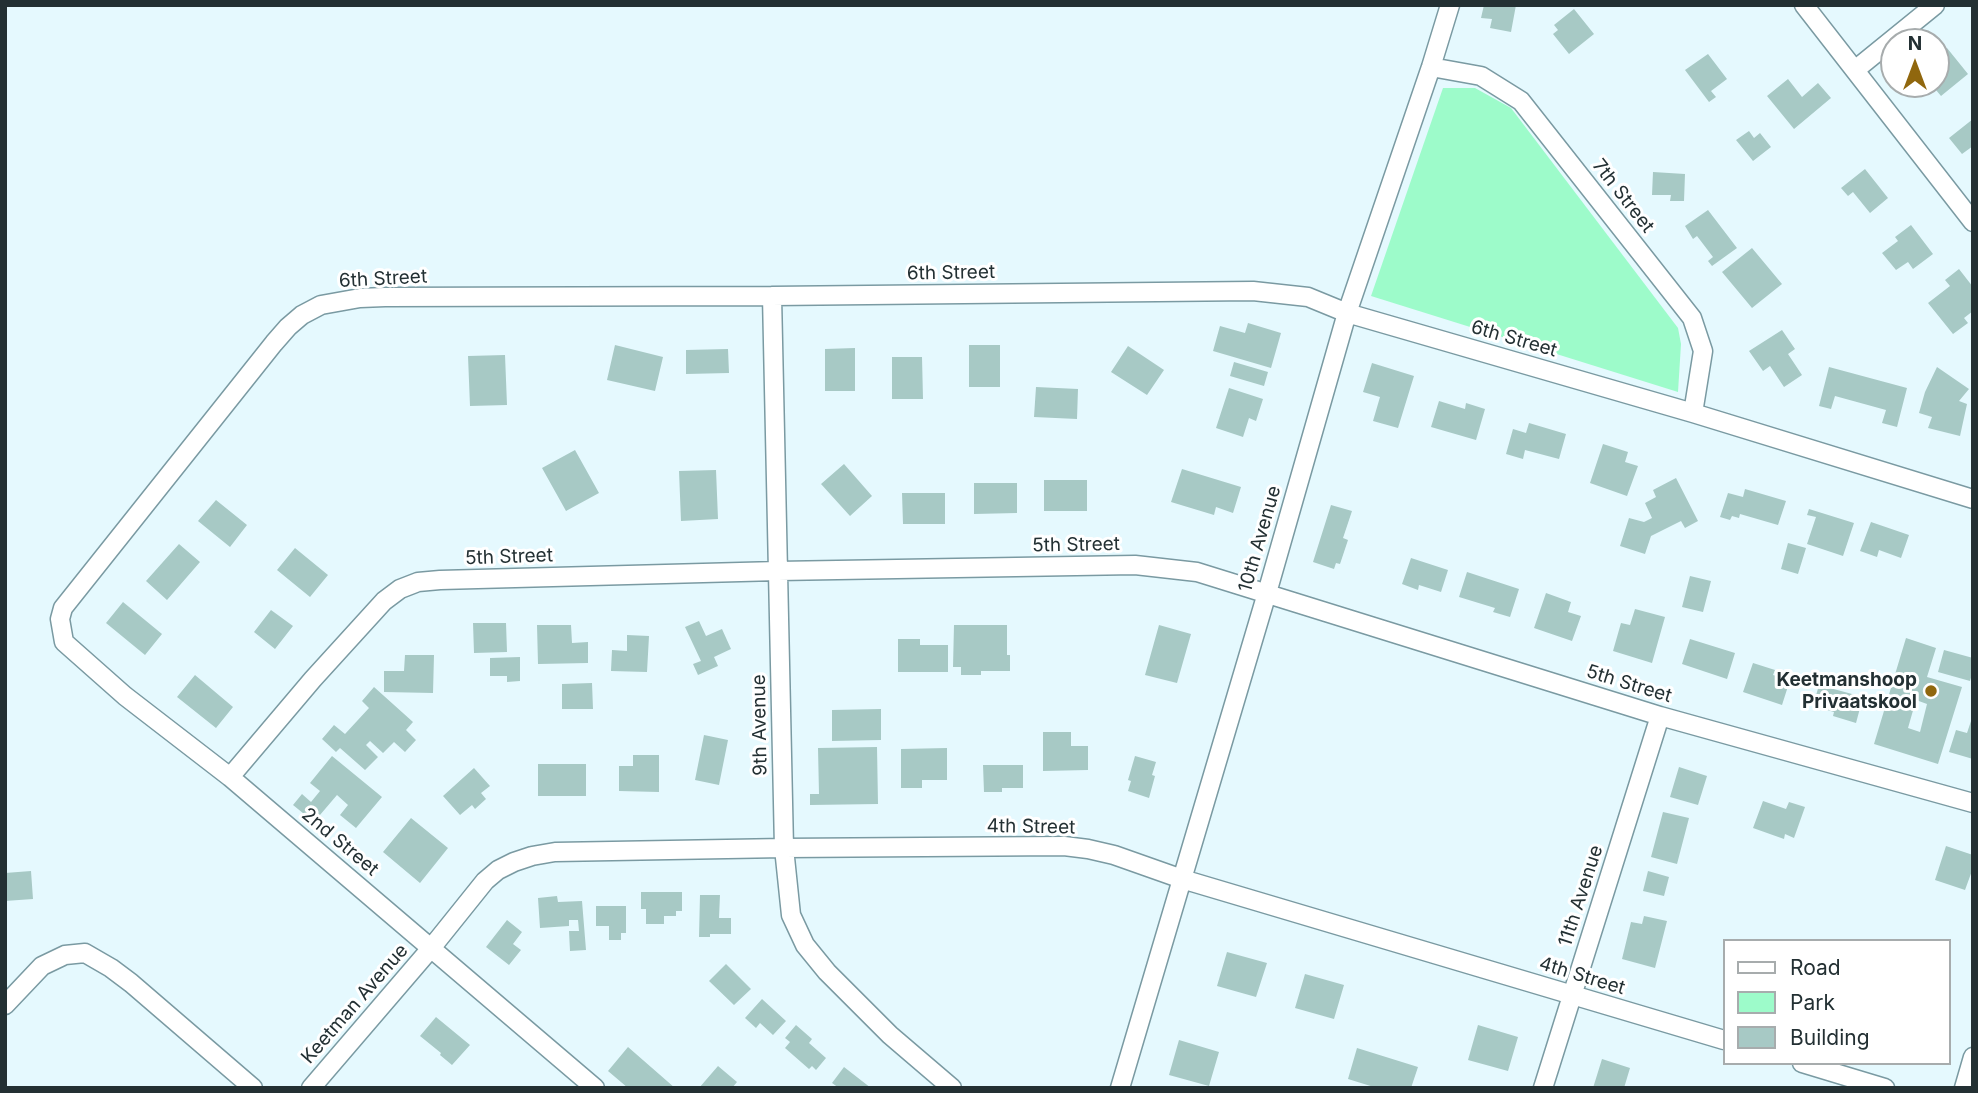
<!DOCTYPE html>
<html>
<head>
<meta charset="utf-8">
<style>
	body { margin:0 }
	#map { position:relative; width:1978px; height:1093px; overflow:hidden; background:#e5f9fe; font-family:Inter,sans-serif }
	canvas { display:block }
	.frame { position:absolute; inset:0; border:7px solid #233033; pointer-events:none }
	.legend { position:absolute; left:1723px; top:939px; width:228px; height:126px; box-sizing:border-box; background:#fff; border:2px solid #a7acad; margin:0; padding:9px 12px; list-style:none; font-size:21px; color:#233033 }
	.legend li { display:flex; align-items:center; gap:14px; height:35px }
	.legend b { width:35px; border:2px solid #a7acad }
	.north { position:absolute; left:1880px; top:28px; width:70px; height:70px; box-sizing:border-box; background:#fff; border:2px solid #a7acad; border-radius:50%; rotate:0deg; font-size:19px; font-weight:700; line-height:28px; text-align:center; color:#233033 }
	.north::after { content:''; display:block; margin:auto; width:24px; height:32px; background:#90670e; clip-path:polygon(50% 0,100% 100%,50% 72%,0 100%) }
</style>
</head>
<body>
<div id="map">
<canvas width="1978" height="1093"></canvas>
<div class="frame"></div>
<ul class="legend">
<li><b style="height:9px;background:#fff"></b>Road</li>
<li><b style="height:19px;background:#9dfbca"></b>Park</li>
<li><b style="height:19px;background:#a7c9c5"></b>Building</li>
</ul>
<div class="north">N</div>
</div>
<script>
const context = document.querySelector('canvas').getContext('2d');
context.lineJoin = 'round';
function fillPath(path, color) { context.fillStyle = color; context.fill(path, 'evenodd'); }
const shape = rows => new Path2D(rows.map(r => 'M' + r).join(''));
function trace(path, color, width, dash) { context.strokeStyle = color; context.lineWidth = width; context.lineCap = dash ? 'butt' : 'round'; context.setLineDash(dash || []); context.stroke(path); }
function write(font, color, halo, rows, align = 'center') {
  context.font = font + ' Inter,sans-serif'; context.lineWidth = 6; context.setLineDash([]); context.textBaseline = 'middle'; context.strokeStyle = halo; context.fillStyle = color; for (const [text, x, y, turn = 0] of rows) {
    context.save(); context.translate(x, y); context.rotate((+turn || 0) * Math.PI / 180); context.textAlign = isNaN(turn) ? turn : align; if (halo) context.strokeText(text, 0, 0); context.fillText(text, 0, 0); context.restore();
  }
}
fillPath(shape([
	[1443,88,1475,88,1511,108,1678,328,1681,344,1678,392,1371,296]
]), '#9dfbca');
fillPath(shape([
	[1484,5,1516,5,1511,32,1490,28,1492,19,1481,18],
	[1574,9,1594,34,1569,54,1553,34,1558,30,1554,25],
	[1947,48,1968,74,1941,96,1931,84,1936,84,1936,57],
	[1708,54,1727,79,1711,91,1716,97,1709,102,1685,70],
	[1788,79,1802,97,1818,83,1831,98,1794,129,1767,96],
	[1973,119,1973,146,1962,154,1949,138],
	[1749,131,1754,138,1760,133,1771,147,1753,161,1736,140],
	[1865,169,1888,198,1870,213,1853,192,1848,196,1841,188],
	[1653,172,1685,174,1684,201,1670,201,1671,195,1652,195],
	[1708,210,1737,248,1712,266,1708,261,1713,257,1697,236,1693,239,1685,226],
	[1911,225,1933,254,1913,269,1908,262,1896,270,1882,253,1898,241,1895,237],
	[1752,248,1782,284,1752,308,1722,272],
	[1959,269,1973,287,1973,311,1964,318,1968,323,1953,334,1928,303,1950,286,1945,280],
	[1248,323,1281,333,1271,368,1213,351,1220,326,1245,333],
	[1782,330,1795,349,1788,354,1802,375,1784,387,1770,366,1763,371,1749,351],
	[615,345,663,357,655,391,607,380],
	[969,345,1000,345,1000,387,969,387],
	[1128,346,1164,370,1147,395,1111,372],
	[855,348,855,391,825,391,825,349],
	[728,349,729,373,686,374,686,350],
	[505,355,507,405,470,406,468,356],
	[892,357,922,357,923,399,892,399],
	[1234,362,1268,372,1264,386,1230,376],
	[1372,363,1414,376,1398,428,1373,421,1380,397,1363,392],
	[1829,367,1907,388,1897,427,1882,423,1886,410,1835,396,1831,409,1819,406],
	[1937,367,1969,389,1959,401,1967,404,1960,436,1928,428,1932,417,1919,413,1925,392],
	[1036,387,1078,389,1077,419,1034,417],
	[1229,388,1263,399,1256,421,1249,418,1243,437,1216,428],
	[1439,401,1465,409,1466,403,1485,409,1476,440,1431,427],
	[1529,423,1566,434,1559,459,1525,450,1523,459,1506,454,1513,429,1526,433],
	[1603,444,1628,452,1625,462,1638,466,1627,496,1590,483],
	[575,450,599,493,566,511,542,468],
	[844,464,872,496,850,516,821,484],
	[1182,469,1241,487,1233,513,1216,507,1214,515,1171,502],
	[716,470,718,519,681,521,679,471],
	[1676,478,1698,521,1685,528,1681,521,1651,536,1645,554,1620,546,1629,518,1644,522,1652,518,1645,503,1656,497,1653,490],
	[1044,480,1087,480,1087,511,1044,511],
	[974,483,1017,483,1017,513,974,514],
	[1745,489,1786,501,1778,525,1740,514,1739,518,1732,516,1730,520,1720,517,1728,493,1743,497],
	[902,493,945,493,945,524,903,524],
	[216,500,247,525,230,547,198,521],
	[1331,505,1352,511,1343,538,1348,540,1340,564,1336,563,1334,569,1313,562],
	[1809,509,1854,523,1843,556,1807,544,1816,517,1807,515],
	[1871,522,1909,535,1901,558,1879,550,1877,557,1860,551],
	[1788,543,1806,548,1798,574,1781,569],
	[179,544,200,562,167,600,146,581],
	[295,548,328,575,310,597,277,570],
	[1411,558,1448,570,1441,592,1419,585,1418,590,1402,584],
	[1467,572,1519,589,1510,617,1493,612,1495,608,1459,597],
	[1690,576,1711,581,1703,612,1682,607],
	[1546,593,1571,602,1568,612,1581,616,1572,641,1534,628],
	[123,602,162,634,145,655,106,623],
	[1635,609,1665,617,1652,663,1613,651,1621,623,1630,625],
	[271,610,293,626,275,649,254,632],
	[699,621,706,636,722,629,731,649,714,657,718,666,698,675,693,664,701,661,685,627],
	[473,623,506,623,507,652,474,653],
	[537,625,571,625,572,643,588,642,588,663,538,664],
	[954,625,1007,625,1007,655,1010,655,1010,671,981,671,981,675,961,675,961,667,953,667],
	[1159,625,1191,634,1177,683,1145,675],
	[627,635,649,636,647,672,611,671,612,650,627,651],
	[1906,638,1936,648,1927,677,1962,687,1938,764,1874,744],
	[1916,700,1927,704,1920,732,1908,728],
	[898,639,920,639,920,645,948,645,948,672,898,672],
	[1690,639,1735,653,1727,679,1682,664],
	[1944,650,1973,658,1973,671,1970,681,1938,672],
	[405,655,434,655,433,693,384,692,384,671,404,671],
	[520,657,520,681,507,682,507,676,490,676,490,658],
	[1753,663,1775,670,1773,675,1790,680,1782,705,1743,692],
	[195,675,233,707,216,728,177,697],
	[592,683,593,709,562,709,562,684],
	[1819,685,1863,697,1856,723,1833,716,1834,712,1813,706],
	[374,687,413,722,406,730,416,740,405,752,394,742,383,753,370,741,366,745,378,757,365,770,340,748,336,752,322,739,334,725,345,734,369,708,362,701],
	[881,709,881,740,832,741,832,710],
	[1972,718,1973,718,1973,759,1949,752,1956,730,1967,733],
	[1043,732,1071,732,1071,746,1088,746,1088,770,1043,771],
	[704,735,728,740,719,785,695,780],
	[877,747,878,804,810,805,810,794,819,794,818,748],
	[947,748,947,780,922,780,922,788,901,788,901,749],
	[633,755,659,755,659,792,619,791,619,766,633,766],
	[332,756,382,797,356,828,340,815,348,805,337,795,314,822,293,805,302,794,311,802,320,791,310,783],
	[1135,756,1156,762,1152,775,1155,776,1149,798,1128,791,1131,781,1128,780],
	[538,764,586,764,586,796,538,796],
	[983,765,1023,765,1023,788,1002,788,1002,792,984,792],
	[1679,767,1707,776,1698,805,1670,797],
	[474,768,490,786,481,793,486,799,475,809,472,805,460,815,443,796],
	[1763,801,1786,809,1789,802,1805,807,1794,838,1785,834,1784,839,1753,828],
	[1663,812,1689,818,1677,864,1651,857],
	[411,818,448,848,420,883,383,852],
	[1946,846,1973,855,1973,868,1965,890,1935,880],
	[31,871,33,899,5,901,5,873],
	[1648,871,1669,877,1664,896,1643,891],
	[641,892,682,892,682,911,676,911,676,916,664,916,664,924,646,924,646,909,641,909],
	[700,895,720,895,719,918,731,918,731,934,710,934,710,937,699,937],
	[557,896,558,902,582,901,586,950,570,951,569,931,579,931,578,920,569,920,569,926,540,928,538,898],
	[596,906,626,906,626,933,621,933,621,940,609,940,609,926,596,926],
	[1644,916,1667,921,1655,968,1622,959,1631,922,1642,924],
	[507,920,522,932,513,944,521,950,509,965,486,947],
	[1227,952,1267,963,1256,997,1217,986],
	[726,964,751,989,734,1005,709,981],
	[1305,974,1344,985,1334,1019,1295,1008],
	[762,999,786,1021,773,1035,760,1023,756,1028,745,1018],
	[436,1017,470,1045,452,1065,440,1055,441,1053,420,1036],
	[796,1025,812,1039,809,1043,826,1058,816,1070,812,1066,809,1069,785,1048,790,1042,785,1038],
	[1478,1025,1518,1037,1508,1071,1468,1060],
	[1179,1040,1219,1052,1209,1086,1169,1075],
	[628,1047,675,1088,628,1088,608,1071],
	[1357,1048,1418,1067,1411,1088,1377,1088,1348,1079],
	[1602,1059,1630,1068,1624,1088,1593,1088],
	[718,1066,737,1082,732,1088,699,1088],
	[844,1067,871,1088,839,1088,832,1083]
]), '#a7c9c5');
const minor = shape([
	[1804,5,1973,222],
	[1431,67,1481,76,1521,101,1692,318,1703,351,1693,413],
	[1855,70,1935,5],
	[772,296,784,848,791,915,805,945,827,972,890,1035,952,1088],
	[230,777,313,679,384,601,400,589,418,582,440,580,778,571,1135,565,1197,572,1660,716,1973,803],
	[5,1005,42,966,65,955,85,953,111,968,131,983,253,1088],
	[1802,1063,1885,1088],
	[311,1088,432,947,485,881,498,870,514,862,532,856,555,852,784,848,1064,846,1088,849,1114,855,1182,879,1724,1040],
	[595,1088,230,777,125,696,64,642,60,619,63,608,274,343,288,327,302,315,321,305,360,298,385,297,772,296,1253,291,1308,297,1347,313,1693,413,1973,499],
	[1120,1088,1267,593,1347,313,1431,67,1450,5],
	[1543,1088,1660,716],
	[1964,1088,1973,1057]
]);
trace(minor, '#7a9aa2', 21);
trace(minor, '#fff', 18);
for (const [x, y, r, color] of [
	[1931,691,7,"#90670e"]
]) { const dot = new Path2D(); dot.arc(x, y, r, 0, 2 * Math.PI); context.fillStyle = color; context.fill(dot); trace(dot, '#fff', 2.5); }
write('19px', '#233033', '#fff', [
	["7th Street",1623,196,52],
	["6th Street",951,273,-1],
	["6th Street",383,279,-3],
	["6th Street",1514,339,16],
	["10th Avenue",1260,539,-74],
	["5th Street",1076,545,-1],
	["5th Street",509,557,-2],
	["5th Street",1629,684,17],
	["9th Avenue",760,725,-91],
	["4th Street",1031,827,1],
	["2nd Street",340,842,40],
	["11th Avenue",1581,896,-72],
	["4th Street",1582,976,17],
	["Keetman Avenue",355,1004,-49]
]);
write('bold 19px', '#233033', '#fff', [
	["Keetmanshoop",1917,680],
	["Privaatskool",1917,702]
], 'right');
</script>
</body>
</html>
